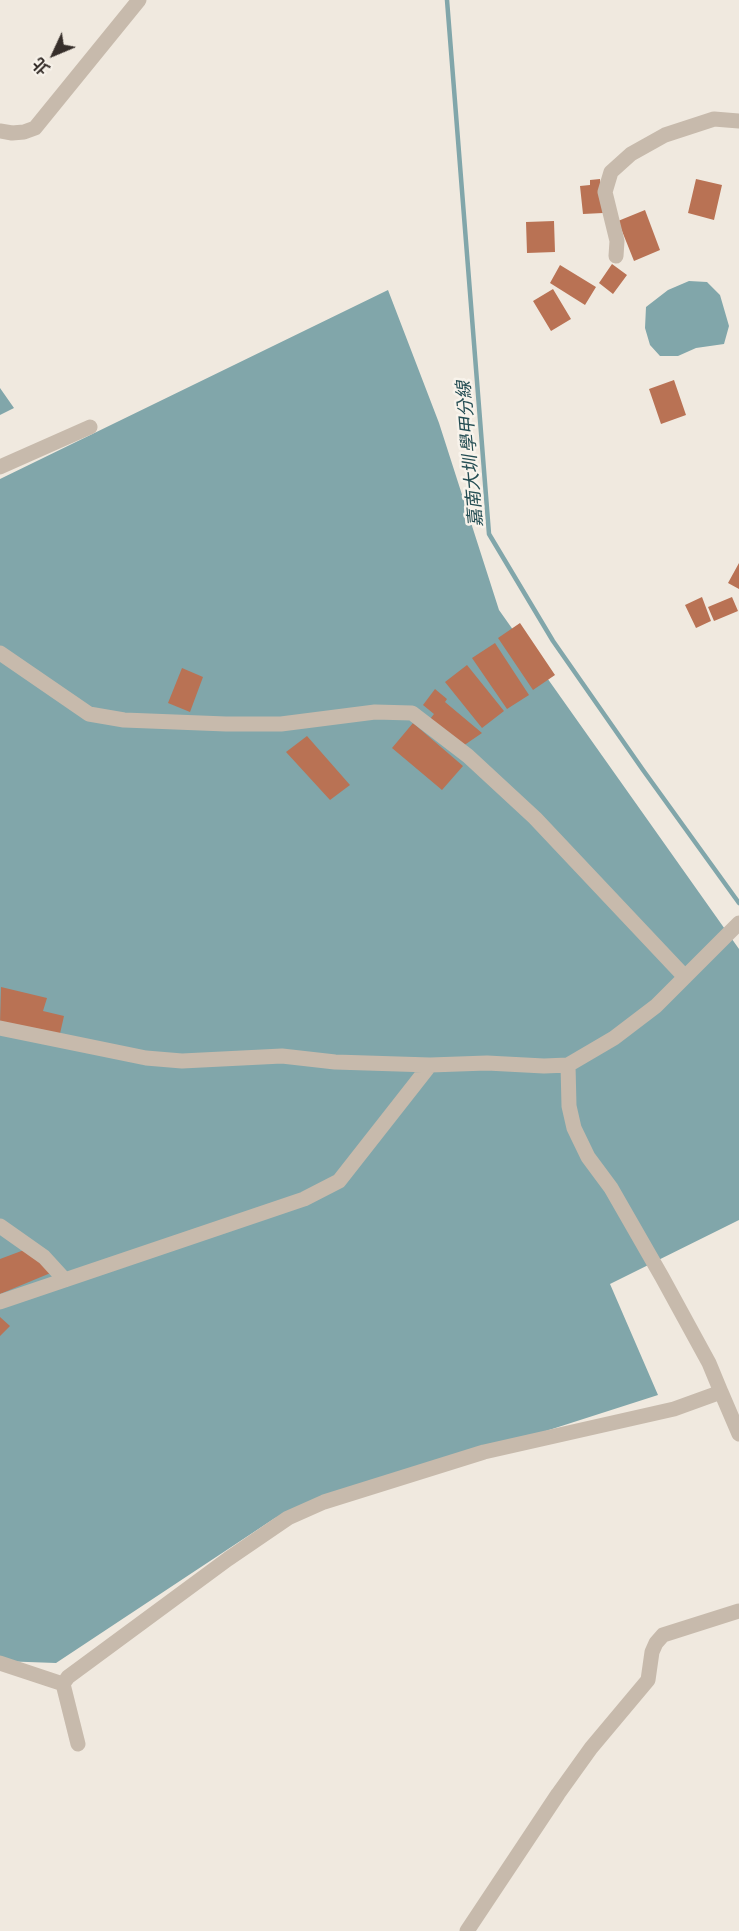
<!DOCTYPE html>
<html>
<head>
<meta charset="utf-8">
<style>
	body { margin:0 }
	#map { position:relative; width:739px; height:1931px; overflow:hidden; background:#f0e9df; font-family:"Asap Condensed","Noto Sans TC",sans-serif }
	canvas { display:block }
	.north { position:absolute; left:24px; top:24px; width:60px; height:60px; -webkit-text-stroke:4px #f8f3eb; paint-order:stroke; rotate:226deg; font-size:16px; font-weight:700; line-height:24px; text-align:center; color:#362e2a }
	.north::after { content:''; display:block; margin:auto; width:21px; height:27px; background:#362e2a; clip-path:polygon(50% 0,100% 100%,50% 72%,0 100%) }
</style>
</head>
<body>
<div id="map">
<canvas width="739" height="1931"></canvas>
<div class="north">北</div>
</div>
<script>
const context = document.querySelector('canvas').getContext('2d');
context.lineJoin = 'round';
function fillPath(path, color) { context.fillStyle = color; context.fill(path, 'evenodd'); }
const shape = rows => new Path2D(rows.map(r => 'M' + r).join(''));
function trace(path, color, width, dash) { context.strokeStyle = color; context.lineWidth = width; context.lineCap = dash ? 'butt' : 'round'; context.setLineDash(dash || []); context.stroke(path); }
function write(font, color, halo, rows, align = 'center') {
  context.font = font + ' "Asap Condensed","Noto Sans TC",sans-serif'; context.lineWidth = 5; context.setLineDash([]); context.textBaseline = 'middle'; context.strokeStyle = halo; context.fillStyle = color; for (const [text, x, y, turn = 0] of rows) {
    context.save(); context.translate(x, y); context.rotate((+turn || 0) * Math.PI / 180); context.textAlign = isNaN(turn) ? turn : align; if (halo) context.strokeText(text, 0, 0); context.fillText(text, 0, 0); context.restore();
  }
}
fillPath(shape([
	[689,281,707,282,720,295,729,326,724,344,696,348,678,356,660,356,650,345,645,328,646,307,668,290],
	[388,290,439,423,499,610,739,949,739,1220,610,1284,658,1395,275,1518,56,1663,0,1661,0,479],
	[0,388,14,408,0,415]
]), '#81a6aa');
trace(shape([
	[447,0,489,534,553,641,643,770,739,903]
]), '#81a6aa', 4.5);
fillPath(shape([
	[600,179,603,213,583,214,580,186,590,185,590,180],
	[696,179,722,185,714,220,688,213],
	[645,210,660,250,634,261,618,221],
	[554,221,555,252,527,253,526,222],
	[612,264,627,275,613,294,599,283],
	[560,265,596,287,585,305,550,283],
	[553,289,571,319,551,331,533,301],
	[674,380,686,415,661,424,649,389],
	[739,563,739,589,728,583],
	[702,597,711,621,696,628,685,605],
	[732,597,738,611,714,621,708,607],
	[520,623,555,675,533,690,498,638],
	[495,643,529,695,507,709,472,658],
	[467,665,504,711,482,728,445,682],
	[182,668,203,677,190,712,168,703],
	[435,689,447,699,445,702,482,733,463,746,430,719,434,714,423,705],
	[413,723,463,766,442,790,392,748],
	[307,736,350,785,330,800,286,752],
	[1,987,47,998,43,1011,64,1016,59,1038,0,1024],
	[24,1250,53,1272,0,1294,0,1259],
	[0,1317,10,1326,0,1336]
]), '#b97254');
trace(shape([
	[0,131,12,133,24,132,35,128,139,0],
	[616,256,617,241,605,192,611,172,631,154,665,135,714,119,739,121],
	[0,467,90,427],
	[0,653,89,714,124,720,226,724,281,724,375,712,412,713,468,756,535,818,685,977],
	[0,1028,146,1058,182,1061,282,1056,335,1062,430,1065,487,1063,544,1066,568,1065,614,1038,656,1006,739,923],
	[568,1065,569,1106,574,1128,588,1157,611,1188,662,1277,709,1363,721,1392],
	[0,1226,44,1257,65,1280],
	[0,1302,304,1199,339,1181,430,1065],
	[0,1663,63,1684],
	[78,1744,63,1684,68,1677,228,1559,288,1518,324,1502,484,1452,674,1409,721,1392,739,1434],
	[467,1931,558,1794,591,1748,648,1680,652,1652,656,1643,663,1635,739,1611]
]), '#c7baac', 15);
write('italic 18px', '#244d53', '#f8f3eb', [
	["嘉南大圳 學甲分線",470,454,-95]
]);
</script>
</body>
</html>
